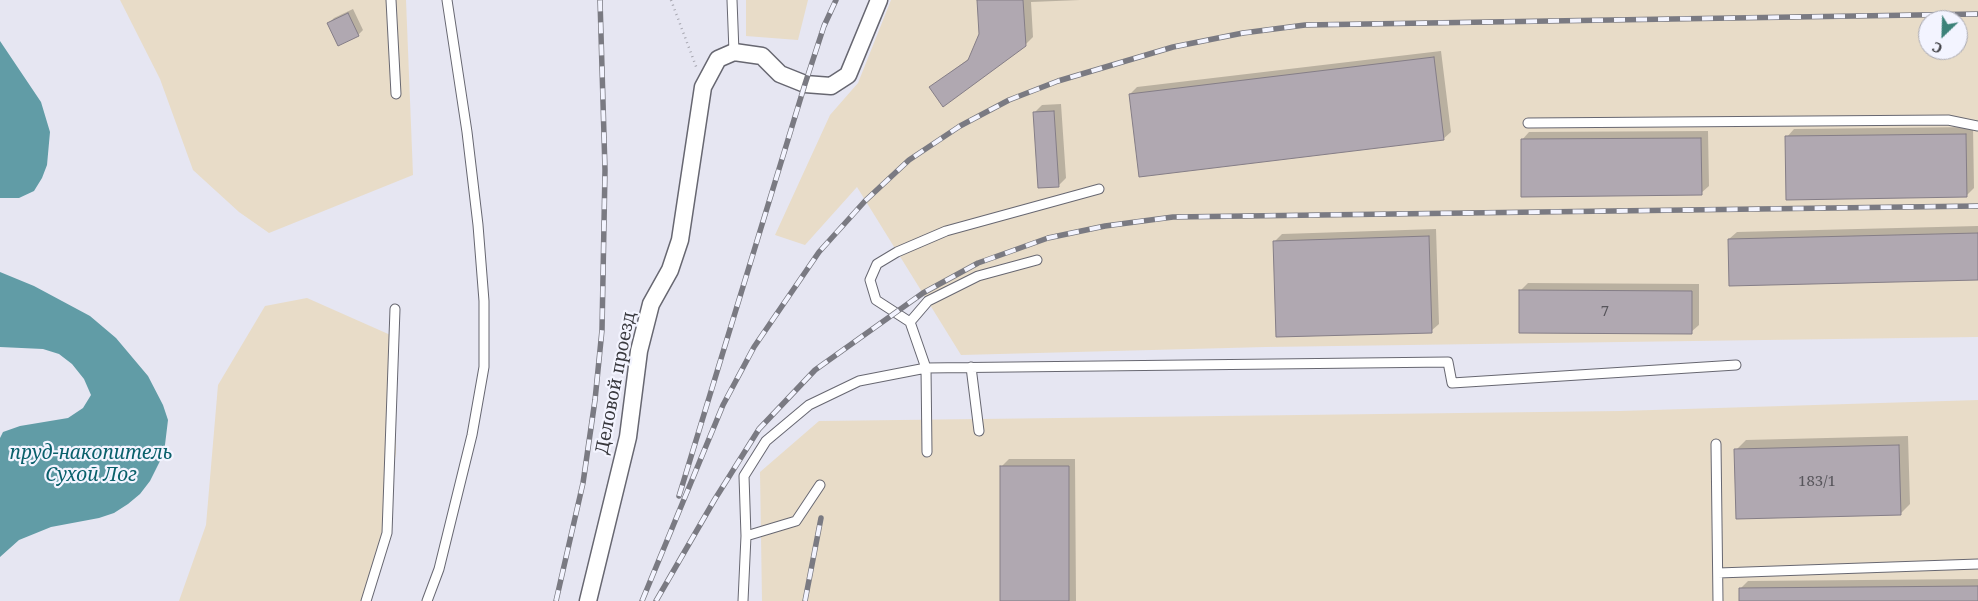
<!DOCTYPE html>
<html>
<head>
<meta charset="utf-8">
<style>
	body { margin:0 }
	#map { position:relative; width:1978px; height:601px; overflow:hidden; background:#e6e6f2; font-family:"Noto Serif",serif }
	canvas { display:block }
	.north { position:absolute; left:1918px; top:10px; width:50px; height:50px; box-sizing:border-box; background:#f3f4ff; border:1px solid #a9a9b2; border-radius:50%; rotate:204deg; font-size:14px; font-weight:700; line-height:20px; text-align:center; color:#39393e }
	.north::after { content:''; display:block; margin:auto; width:18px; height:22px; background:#3c8279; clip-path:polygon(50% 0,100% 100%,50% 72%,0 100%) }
</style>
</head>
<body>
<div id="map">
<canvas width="1978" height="601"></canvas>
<div class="north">С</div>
</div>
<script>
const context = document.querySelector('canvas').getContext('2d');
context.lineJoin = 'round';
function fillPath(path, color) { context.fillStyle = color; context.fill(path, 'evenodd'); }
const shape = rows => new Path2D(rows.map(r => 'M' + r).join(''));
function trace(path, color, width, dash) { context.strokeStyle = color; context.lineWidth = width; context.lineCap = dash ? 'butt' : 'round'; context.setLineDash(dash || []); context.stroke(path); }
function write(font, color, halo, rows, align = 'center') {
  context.font = font + ' "Noto Serif",serif'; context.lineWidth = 4.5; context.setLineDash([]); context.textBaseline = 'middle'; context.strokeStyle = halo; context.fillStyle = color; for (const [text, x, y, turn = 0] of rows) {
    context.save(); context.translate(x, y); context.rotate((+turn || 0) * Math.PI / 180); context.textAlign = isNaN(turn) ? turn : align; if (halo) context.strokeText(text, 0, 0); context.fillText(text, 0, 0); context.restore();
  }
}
fillPath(shape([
	[120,0,406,0,413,175,269,233,239,212,193,170,160,79],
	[746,0,808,0,798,40,746,36],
	[891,0,1978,0,1978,337,1266,347,961,355,857,187,805,245,775,235,830,115,858,83],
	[1928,20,1958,20,1958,50,1928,50],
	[307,298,395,337,396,453,376,565,363,601,179,601,206,525,218,385,265,306],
	[1978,400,1978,601,762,601,760,472,819,421,1620,411]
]), '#e8dcc8');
fillPath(shape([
	[0,41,41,102,50,132,47,165,42,178,34,191,19,198,0,198],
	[0,272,34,286,90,316,116,338,148,376,163,405,168,420,164,453,150,481,140,494,128,504,114,513,99,518,51,527,19,540,0,557,0,438,3,432,20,426,68,418,83,408,91,395,84,379,72,364,59,354,43,349,0,347]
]), '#619ca6');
fillPath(shape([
	[978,0,1080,0,1031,2,1033,37,1025,45,931,87,971,57,980,34],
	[353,9,363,30,358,35,329,23,334,18],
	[1441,51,1451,132,1443,139,1130,94,1137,87],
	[1061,104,1066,178,1059,185,1034,113,1042,105],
	[1973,127,1974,188,1966,196,1787,137,1794,129],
	[1708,131,1709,186,1701,193,1522,140,1529,132],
	[1978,226,1978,279,1729,239,1737,232],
	[1436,229,1439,324,1431,331,1275,241,1282,234],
	[1528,283,1699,284,1699,325,1691,332,1520,291],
	[1908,436,1910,504,1900,514,1736,450,1746,440],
	[1009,459,1075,459,1076,601,1002,601,1001,467],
	[1978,579,1978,601,1741,601,1740,589,1748,581]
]), '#0003');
const building = shape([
	[977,0,1023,0,1026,46,943,107,929,87,968,60,979,34,977,0],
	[348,13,359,36,338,46,327,23,348,13],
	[1434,57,1444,140,1139,177,1129,94,1434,57],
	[1054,111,1059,187,1038,188,1033,112,1054,111],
	[1966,134,1967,197,1786,200,1785,136,1966,134],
	[1701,138,1702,195,1521,197,1521,139,1701,138],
	[1978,233,1978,280,1729,286,1728,239,1978,233],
	[1429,236,1432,333,1276,337,1273,241,1429,236],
	[1519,290,1692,291,1692,334,1519,333,1519,290],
	[1899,445,1901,515,1736,519,1734,449,1899,445],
	[1000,466,1069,466,1069,601,1000,601,1000,466],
	[1978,586,1978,601,1739,601,1739,588,1978,586]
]);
fillPath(building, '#b0a8b1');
trace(building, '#857e87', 1);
const service = shape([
	[391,0,396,94],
	[732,0,734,52],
	[1528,123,1948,120,1978,126],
	[910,322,928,301,978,276,1037,260],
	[971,367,979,431],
	[1716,444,1718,601],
	[927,452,926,368,910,322,876,300,870,280,877,264,897,252,946,231,1099,189],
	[746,536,796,521,820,485],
	[1718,573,1978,564],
	[366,601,387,533,395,309],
	[427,601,439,569,472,435,484,367,484,301,478,225,467,132,447,0],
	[743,601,746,536,744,476,766,441,809,405,859,381,926,368,1448,362,1452,383,1736,365]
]);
const minor = shape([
	[588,601,628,437,639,351,651,304,670,270,680,240,703,87,718,59,734,52,762,56,780,74,805,84,831,86,848,75,879,0]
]);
trace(service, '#676771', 11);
trace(minor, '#676771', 19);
trace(shape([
	[671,0,697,69]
]), '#a7a7b1', 2.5, [1, 4]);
trace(service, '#fff', 9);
trace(minor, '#fff', 16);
const rail = shape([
	[679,496,805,84,824,26,836,0],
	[556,601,583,483,595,400,602,330,605,170,600,0],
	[642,601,723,405,754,347,819,252,865,201,909,160,960,126,1009,100,1058,81,1173,47,1243,33,1305,25,1978,14],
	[656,601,715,499,759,429,815,370,923,293,978,263,1048,238,1105,226,1173,217,1978,206],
	[805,601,821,518]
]);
trace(rail, '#7a7a82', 5.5);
trace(rail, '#f3f4ff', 4, [11]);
write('15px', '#57555b', null, [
	["7",1605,312],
	["183/1",1817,482]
]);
write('18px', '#39393e', '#f3f4ff', [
	["Деловой проезд",616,383,-79]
]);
write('italic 19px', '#09606b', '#f3f4ff', [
	["пруд-накопитель",91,454],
	["Сухой Лог",91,476]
]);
</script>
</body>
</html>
